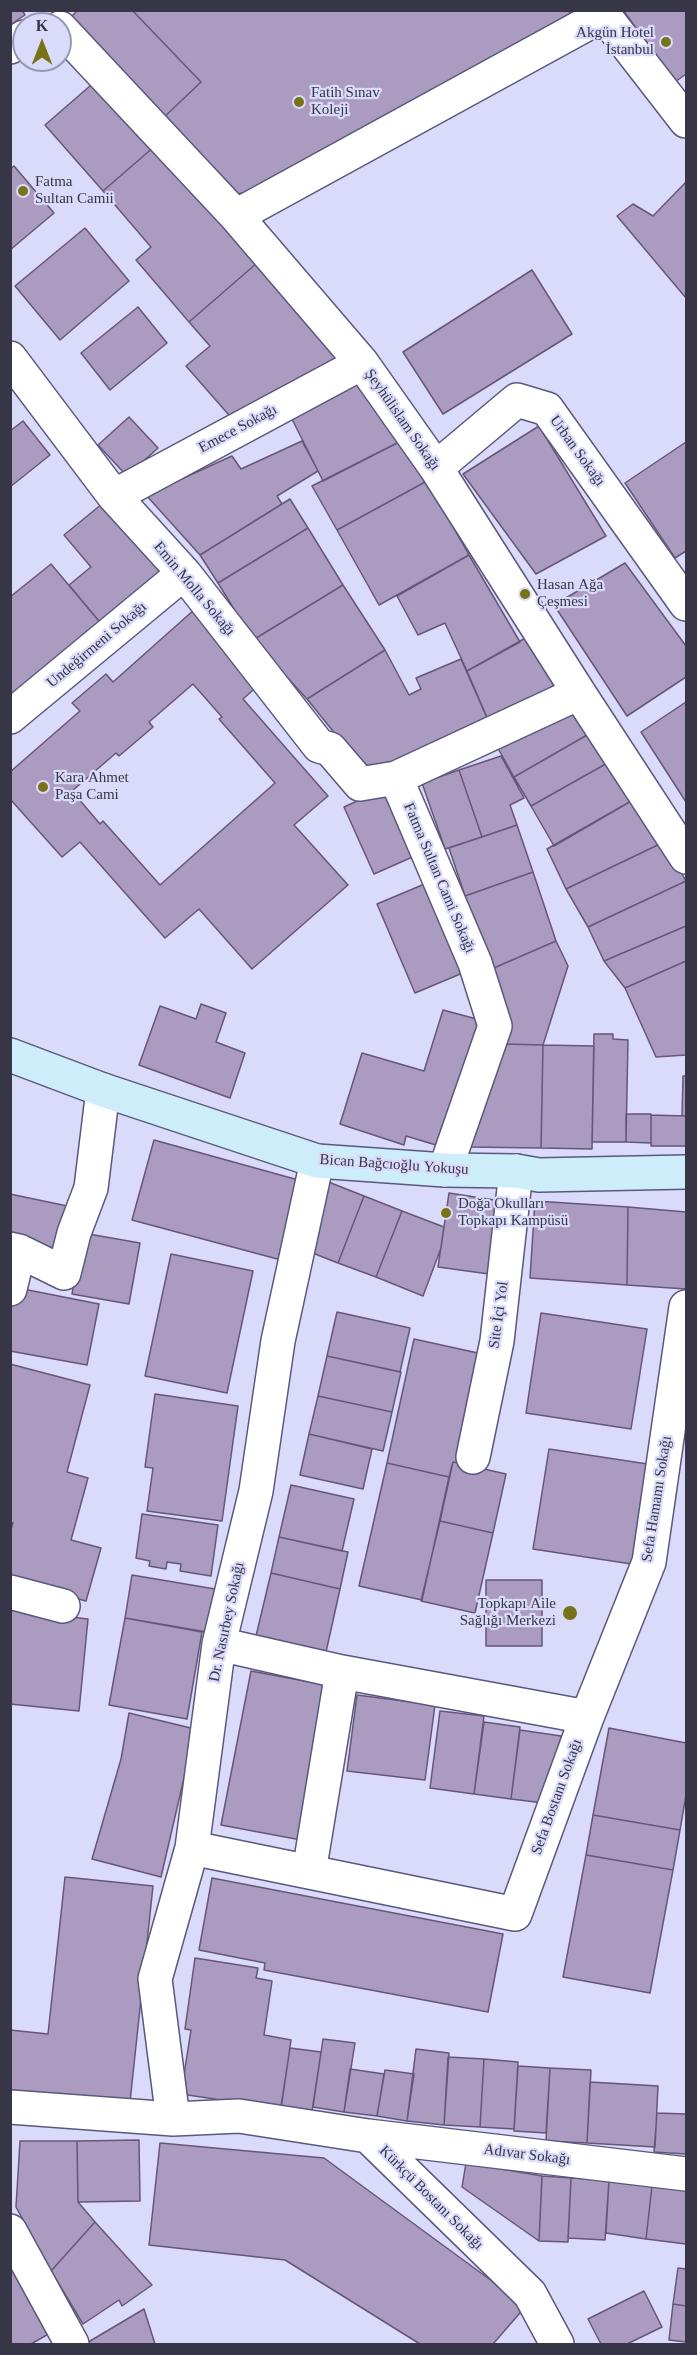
<!DOCTYPE html>
<html>
<head>
<meta charset="utf-8">
<style>
	body { margin:0 }
	#map { position:relative; width:697px; height:2355px; overflow:hidden; background:#dadafb; font-family:"Times New Roman",serif }
	canvas { display:block }
	.frame { position:absolute; inset:0; border:12px solid #363646; pointer-events:none }
	.north { position:absolute; left:12px; top:12px; width:60px; height:60px; box-sizing:border-box; background:#dadafb; border:2px solid #9898b3; border-radius:50%; rotate:0deg; font-size:16px; font-weight:700; line-height:24px; text-align:center; color:#363646 }
	.north::after { content:''; display:block; margin:auto; width:21px; height:27px; background:#787317; clip-path:polygon(50% 0,100% 100%,50% 72%,0 100%) }
</style>
</head>
<body>
<div id="map">
<canvas width="697" height="2355"></canvas>
<div class="frame"></div>
<div class="north">K</div>
</div>
<script>
const context = document.querySelector('canvas').getContext('2d');
context.lineJoin = 'round';
function fillPath(path, color) { context.fillStyle = color; context.fill(path, 'evenodd'); }
const shape = rows => new Path2D(rows.map(r => 'M' + r).join(''));
function trace(path, color, width, dash) { context.strokeStyle = color; context.lineWidth = width; context.lineCap = dash ? 'butt' : 'round'; context.setLineDash(dash || []); context.stroke(path); }
function write(font, color, halo, rows, align = 'center') {
  context.font = font + ' "Times New Roman",serif'; context.lineWidth = 4.5; context.setLineDash([]); context.textBaseline = 'middle'; context.strokeStyle = halo; context.fillStyle = color; for (const [text, x, y, turn = 0] of rows) {
    context.save(); context.translate(x, y); context.rotate((+turn || 0) * Math.PI / 180); context.textAlign = isNaN(turn) ? turn : align; if (halo) context.strokeText(text, 0, 0); context.fillText(text, 0, 0); context.restore();
  }
}
const building = shape([
	[10,10,22,10,25,15,10,25,10,10],
	[78,10,132,10,201,82,159,122,64,24,78,10],
	[132,10,568,10,573,17,254,190,226,197,159,122,201,82,132,10],
	[623,10,686,10,686,74,675,82,623,10],
	[98,79,155,146,103,191,45,125,98,79],
	[155,146,257,263,189,322,136,260,151,247,103,191,155,146],
	[14,166,54,213,10,250,10,169,14,166],
	[686,182,686,298,617,216,633,204,653,216,686,182],
	[85,228,129,281,60,340,15,286,85,228],
	[257,263,346,366,235,422,186,366,210,346,189,322,257,263],
	[532,270,572,334,443,414,403,352,532,270],
	[138,307,167,343,110,390,81,353,138,307],
	[370,376,403,440,323,481,291,417,370,376],
	[129,417,158,448,127,476,98,445,129,417],
	[23,421,50,455,10,487,10,431,23,421],
	[539,426,606,536,536,574,463,474,539,426],
	[403,440,427,481,337,530,312,486,403,440],
	[302,441,318,471,277,496,282,504,200,555,146,495,232,456,241,469,302,441],
	[686,442,686,551,675,558,625,483,686,442],
	[427,481,469,555,379,605,337,530,427,481],
	[108,499,168,572,103,626,69,585,91,567,64,535,108,499],
	[290,499,308,528,218,583,200,555,290,499],
	[308,528,343,585,253,640,218,583,308,528],
	[469,555,520,642,467,671,445,623,418,635,397,596,469,555],
	[625,563,686,646,686,677,627,716,554,605,625,563],
	[51,564,103,626,10,702,10,597,51,564],
	[343,585,385,650,307,699,253,640,343,585],
	[195,609,261,683,243,699,328,796,294,825,348,885,252,969,199,909,165,938,80,842,62,857,10,799,10,772,80,711,72,703,106,674,113,682,195,609],
	[193,684,222,717,219,719,275,783,160,885,103,821,100,824,72,791,116,753,119,756,153,727,149,722,193,684],
	[529,636,559,683,489,722,467,671,529,636],
	[385,650,409,695,421,689,416,678,461,659,491,727,370,777,307,699,385,650],
	[574,698,594,731,514,777,495,743,574,698],
	[686,702,686,802,641,732,686,702],
	[594,731,611,761,531,806,514,777,594,731],
	[501,756,524,798,510,805,517,825,482,837,459,770,501,756],
	[611,761,633,800,554,846,531,806,611,761],
	[459,770,482,837,445,849,422,783,459,770],
	[386,788,417,855,374,874,344,807,386,788],
	[633,800,664,842,566,889,547,849,633,800],
	[517,825,533,872,465,896,449,848,517,825],
	[664,842,686,881,588,927,566,889,664,842],
	[533,872,556,941,487,971,465,896,533,872],
	[686,881,686,926,604,961,588,927,686,881],
	[427,883,465,972,415,993,377,904,427,883],
	[686,926,686,961,625,988,604,961,686,926],
	[556,941,568,966,543,1045,505,1044,487,971,556,941],
	[686,961,686,1055,656,1057,625,988,686,961],
	[201,1004,226,1013,216,1042,245,1053,230,1098,139,1065,160,1006,196,1019,201,1004],
	[443,1010,488,1022,446,1148,406,1136,404,1145,340,1124,362,1053,424,1071,443,1010],
	[594,1034,613,1034,613,1039,628,1040,626,1142,592,1142,594,1034],
	[505,1044,543,1045,541,1148,467,1147,505,1044],
	[543,1045,594,1046,592,1149,541,1148,543,1045],
	[683,1076,686,1076,686,1116,682,1116,683,1076],
	[626,1114,651,1114,651,1143,626,1142,626,1114],
	[651,1115,686,1116,686,1146,651,1146,651,1115],
	[154,1140,302,1181,281,1260,132,1220,154,1140],
	[326,1181,364,1196,338,1263,300,1248,326,1181],
	[449,1193,501,1201,489,1274,438,1267,449,1193],
	[10,1194,72,1207,62,1255,10,1243,10,1194],
	[364,1196,402,1211,376,1277,338,1263,364,1196],
	[535,1201,628,1207,627,1285,530,1278,535,1201],
	[628,1207,686,1212,686,1289,627,1285,628,1207],
	[402,1211,444,1227,441,1248,423,1296,376,1277,402,1211],
	[83,1233,140,1243,129,1304,72,1294,83,1233],
	[171,1254,253,1271,227,1393,145,1376,171,1254],
	[13,1287,99,1304,87,1365,10,1351,10,1302,13,1287],
	[337,1312,410,1328,400,1372,327,1356,337,1312],
	[541,1313,647,1329,631,1429,526,1413,541,1313],
	[414,1339,487,1355,462,1464,453,1462,449,1477,387,1463,414,1339],
	[327,1356,401,1372,392,1412,318,1396,327,1356],
	[10,1364,90,1385,67,1472,88,1478,71,1540,101,1548,86,1601,10,1581,10,1532,13,1523,10,1522,10,1364],
	[155,1394,238,1406,222,1521,147,1511,153,1468,145,1467,155,1394],
	[318,1396,392,1412,383,1451,309,1434,318,1396],
	[309,1434,372,1449,363,1489,300,1475,309,1434],
	[549,1449,654,1465,638,1565,533,1549,549,1449],
	[453,1462,506,1474,493,1533,440,1521,453,1462],
	[387,1463,449,1477,422,1600,359,1586,387,1463],
	[291,1485,354,1499,342,1551,279,1537,291,1485],
	[142,1514,218,1525,211,1576,180,1571,181,1564,167,1562,166,1569,149,1566,150,1561,136,1558,142,1514],
	[440,1521,493,1533,475,1613,421,1601,440,1521],
	[279,1537,348,1552,340,1589,271,1573,279,1537],
	[271,1573,340,1589,326,1652,256,1636,271,1573],
	[132,1575,215,1589,207,1632,125,1618,132,1575],
	[486,1580,542,1580,542,1646,486,1646,486,1580],
	[10,1599,44,1614,88,1619,79,1711,10,1704,10,1599],
	[125,1618,202,1632,187,1719,109,1705,125,1618],
	[251,1671,331,1686,301,1840,221,1825,251,1671],
	[357,1695,435,1705,425,1780,347,1771,357,1695],
	[440,1711,484,1716,474,1794,430,1788,440,1711],
	[129,1713,199,1730,184,1778,161,1877,92,1859,121,1759,129,1713],
	[484,1722,520,1727,511,1799,474,1794,484,1722],
	[609,1728,686,1743,686,1795,680,1830,593,1815,609,1728],
	[520,1730,561,1736,552,1804,511,1799,520,1730],
	[593,1815,680,1830,673,1870,586,1855,593,1815],
	[586,1855,673,1870,650,1993,563,1977,586,1855],
	[65,1877,153,1886,130,2102,10,2090,10,2030,48,2034,65,1877],
	[212,1878,503,1934,488,2012,264,1970,265,1963,199,1950,212,1878],
	[195,1958,258,1968,256,1978,272,1981,264,2035,291,2040,281,2109,181,2094,191,2030,185,2029,195,1958],
	[323,2039,355,2043,344,2112,313,2107,323,2039],
	[290,2048,321,2052,312,2111,281,2106,290,2048],
	[416,2049,449,2053,444,2125,407,2121,416,2049],
	[448,2057,484,2059,480,2127,444,2125,448,2057],
	[484,2059,518,2062,514,2129,480,2127,484,2059],
	[518,2066,550,2068,546,2133,514,2131,518,2066],
	[550,2068,591,2070,587,2143,546,2141,550,2068],
	[350,2069,384,2074,377,2116,344,2112,350,2069],
	[385,2070,414,2074,407,2121,377,2116,385,2070],
	[590,2082,658,2086,655,2147,587,2143,590,2082],
	[657,2113,686,2114,686,2154,654,2152,657,2113],
	[139,2140,140,2201,78,2202,77,2141,139,2140],
	[20,2141,77,2141,78,2202,95,2222,51,2271,16,2207,20,2141],
	[160,2143,324,2158,526,2306,493,2344,420,2344,285,2260,149,2245,160,2143],
	[466,2163,542,2176,539,2241,462,2187,466,2163],
	[542,2176,571,2178,568,2242,539,2241,542,2176],
	[571,2178,609,2180,605,2240,568,2238,571,2178],
	[609,2180,652,2186,646,2239,606,2233,609,2180],
	[652,2186,686,2190,686,2244,646,2239,652,2186],
	[95,2222,152,2285,122,2306,119,2300,83,2324,51,2271,95,2222],
	[10,2266,52,2332,31,2344,10,2344,10,2266],
	[678,2268,686,2269,686,2306,673,2304,678,2268],
	[644,2291,662,2327,627,2344,601,2344,588,2319,644,2291],
	[673,2304,686,2306,686,2342,669,2340,673,2304],
	[144,2309,155,2344,85,2344,144,2309]
]);
fillPath(building, '#ac9bc0');
trace(building, '#665677', 1.5);
const street = shape([
	[600,10,686,121],
	[60,28,236,216,362,363,436,468,579,693,686,857],
	[10,47,24,37],
	[236,216,603,15],
	[10,358,114,496,184,573,319,746,330,749,360,784,396,778,579,693],
	[436,468,517,400,547,409,686,604],
	[114,496,362,363],
	[10,717,184,573],
	[396,778,475,963,495,1026,445,1170],
	[10,1249,19,1251,64,1273,74,1233,91,1188,103,1090],
	[10,1289,19,1251],
	[473,1457,497,1341,516,1171],
	[10,1592,63,1606],
	[219,1644,342,1672,587,1717],
	[192,1848,515,1914,587,1717,649,1562,686,1307],
	[309,1872,342,1672],
	[10,2107,173,2119,239,2116,368,2136,686,2174],
	[173,2119,155,1979,192,1848,219,1644,256,1491,278,1341,317,1161],
	[368,2136,530,2294,557,2344],
	[10,2231,72,2344]
]);
const secondary = shape([
	[10,1055,103,1090,317,1161,445,1170,516,1171,539,1175,686,1172]
]);
trace(street, '#5a587c', 36);
trace(secondary, '#5a587c', 36);
trace(street, '#fff', 33);
trace(secondary, '#cdedfa', 33);
for (const [x, y, r, color] of [
	[666,42,6,"#787317"],
	[299,102,6,"#787317"],
	[23,191,6,"#787317"],
	[525,594,6,"#787317"],
	[43,787,6,"#787317"],
	[446,1213,6,"#787317"],
	[570,1613,8,"#787317"]
]) { const dot = new Path2D(); dot.arc(x, y, r, 0, 2 * Math.PI); context.fillStyle = color; context.fill(dot); trace(dot, '#dadafb', 2); }
write('15px', '#363646', '#dadafb', [
	["Akgün Hotel",654,33,"right"],
	["İstanbul",654,50,"right"],
	["Fatih Sınav",311,93],
	["Koleji",311,110],
	["Fatma",35,182],
	["Sultan Camii",35,199],
	["Hasan Ağa",537,585],
	["Çeşmesi",537,602],
	["Kara Ahmet",55,778],
	["Paşa Cami",55,795],
	["Doğa Okulları",458,1204],
	["Topkapı Kampüsü",458,1221],
	["Topkapı Aile",556,1604,"right"],
	["Sağlığı Merkezi",556,1621,"right"]
], 'left');
write('15px', '#363646', '#dadafb', [
	["Şeyhülislam Sokağı",402,420,55],
	["Emece Sokağı",238,429,-28],
	["Urban Sokağı",577,451,54],
	["Emin Molla Sokağı",194,589,50],
	["Undeğirmeni Sokağı",97,645,-40],
	["Fatma Sultan Cami Sokağı",439,878,67],
	["Bican Bağcıoğlu Yokuşu",394,1165,4],
	["Site İçi Yol",499,1315,-82],
	["Sefa Hamamı Sokağı",657,1499,-81],
	["Dr. Nasırbey Sokağı",227,1622,-78],
	["Sefa Bostanı Sokağı",557,1797,-70],
	["Adıvar Sokağı",527,2155,7],
	["Kürkçü Bostanı Sokağı",431,2198,45]
]);
</script>
</body>
</html>
